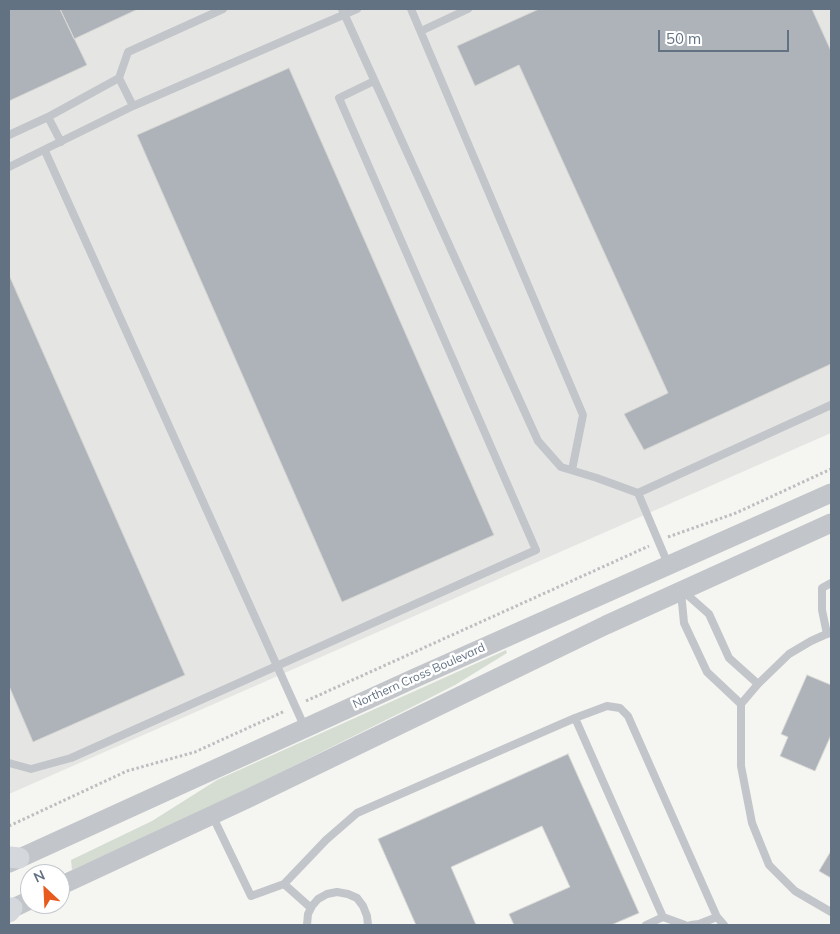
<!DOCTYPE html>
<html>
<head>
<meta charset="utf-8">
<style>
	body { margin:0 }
	#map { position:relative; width:840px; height:934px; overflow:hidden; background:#f5f5f1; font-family:Mulish,sans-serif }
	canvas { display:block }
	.frame { position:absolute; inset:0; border:10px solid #637283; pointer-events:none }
	.north { position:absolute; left:20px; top:864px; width:50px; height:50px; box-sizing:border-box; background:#fff; border:1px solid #c1c7cd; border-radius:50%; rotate:335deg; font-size:14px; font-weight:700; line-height:20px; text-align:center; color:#637283 }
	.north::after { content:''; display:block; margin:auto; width:18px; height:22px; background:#e75b1f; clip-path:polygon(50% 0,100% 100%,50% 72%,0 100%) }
	.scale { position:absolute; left:658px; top:30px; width:131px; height:22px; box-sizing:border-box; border:2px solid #637283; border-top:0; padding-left:6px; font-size:15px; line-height:18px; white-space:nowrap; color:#637283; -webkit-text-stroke:4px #fff; paint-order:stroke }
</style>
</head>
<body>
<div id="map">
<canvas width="840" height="934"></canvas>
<div class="frame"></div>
<div class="north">N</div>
<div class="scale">50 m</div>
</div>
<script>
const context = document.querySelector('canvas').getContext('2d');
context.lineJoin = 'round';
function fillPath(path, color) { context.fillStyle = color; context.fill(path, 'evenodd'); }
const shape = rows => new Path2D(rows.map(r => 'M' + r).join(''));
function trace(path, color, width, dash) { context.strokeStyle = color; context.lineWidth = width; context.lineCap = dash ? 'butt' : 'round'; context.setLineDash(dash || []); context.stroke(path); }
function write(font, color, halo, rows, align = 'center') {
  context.font = font + ' Mulish,sans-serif'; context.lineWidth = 5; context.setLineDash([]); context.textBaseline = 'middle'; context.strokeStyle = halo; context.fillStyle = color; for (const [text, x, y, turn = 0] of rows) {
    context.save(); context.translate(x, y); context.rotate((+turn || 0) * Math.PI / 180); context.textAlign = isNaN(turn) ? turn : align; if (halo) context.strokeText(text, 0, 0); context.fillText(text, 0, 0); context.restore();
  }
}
fillPath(shape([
	[9,9,831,9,831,433,9,794]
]), '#e5e6e4');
fillPath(shape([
	[506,650,507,653,455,685,406,710,209,808,72,870,71,860,152,821,217,780]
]), '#d5dcd2');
const building = shape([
	[9,9,60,9,87,65,9,101,9,9],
	[60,9,138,9,74,39,60,9],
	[539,9,812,9,831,51,831,364,644,450,624,414,668,393,519,65,475,86,457,46,539,9],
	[289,68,494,535,342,602,137,135,289,68],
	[9,275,185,675,33,742,9,686,9,275],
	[807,675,831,685,831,735,815,771,780,756,788,737,781,734,807,675],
	[568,754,639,913,611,925,514,925,509,914,570,887,542,826,451,867,476,925,416,925,378,839,568,754],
	[831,851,831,878,819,871,831,851]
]);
fillPath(building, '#adb3b9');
trace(building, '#d6d6d4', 1);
trace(shape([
	[668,537,736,513,831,469],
	[306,701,649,546],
	[9,826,127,771,195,752,285,711]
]), '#bcbec0', 3, [2.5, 2.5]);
trace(shape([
	[342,9,538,441,561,467,597,478,638,493,668,564],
	[411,9,583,415,572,470],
	[421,31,468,9],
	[133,106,119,78,128,52,223,9],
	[48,117,61,142],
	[9,135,48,117,119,78],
	[45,151,305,728],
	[9,167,133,106,357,9],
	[638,493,831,405],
	[683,591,709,614,729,658,758,684],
	[681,592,684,623,707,672,741,704],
	[831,632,811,641,789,654,758,684,741,704,741,766,752,823,769,865,795,891,831,912],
	[827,634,822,610,822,588,831,583],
	[575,718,607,706,620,708,628,716,717,917,724,925],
	[9,763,31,769,71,758,536,550,339,98,374,81],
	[212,815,251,896,284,884,326,840,357,813,575,718,663,917,685,925],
	[284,884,311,908],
	[307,925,308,914,312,906,318,899,327,894,337,892,348,894,357,898,363,906,367,916,368,925],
	[646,925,663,917],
	[691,925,699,924,717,917]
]), '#c2c5c9', 8);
trace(shape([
	[9,863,415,678,831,493],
	[60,886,247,799,606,625,831,523],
	[9,910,30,900]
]), '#c2c5c9', 19);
trace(shape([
	[9,857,19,858],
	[9,912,12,908]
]), '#d4d8dc', 21);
write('12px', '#637283', '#fff', [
	["Northern Cross Boulevard",419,676,-24]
]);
</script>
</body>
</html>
